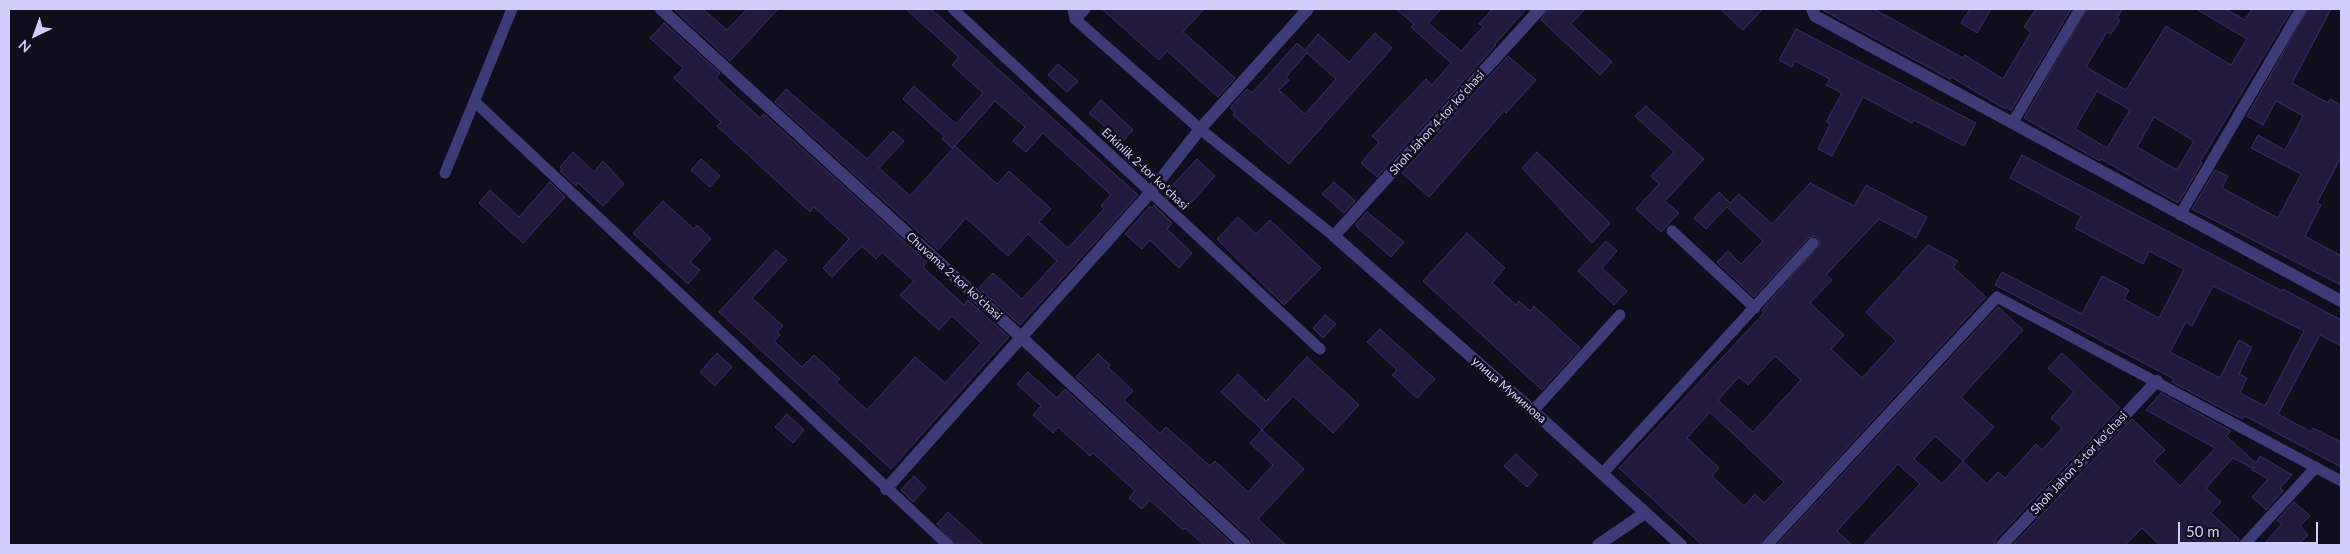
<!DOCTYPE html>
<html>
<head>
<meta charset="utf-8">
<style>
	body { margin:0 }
	#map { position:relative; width:2350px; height:554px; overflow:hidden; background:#100d1d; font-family:Lato,sans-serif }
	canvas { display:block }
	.frame { position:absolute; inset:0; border:10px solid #d3cdfc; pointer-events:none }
	.north { position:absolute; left:10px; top:10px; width:50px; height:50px; -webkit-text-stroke:4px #100d1d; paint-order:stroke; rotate:222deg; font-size:14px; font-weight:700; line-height:20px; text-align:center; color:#d3cdfc }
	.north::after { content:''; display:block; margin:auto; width:18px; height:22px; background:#d3cdfc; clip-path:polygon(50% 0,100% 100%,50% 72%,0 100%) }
	.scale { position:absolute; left:2178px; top:522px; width:140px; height:22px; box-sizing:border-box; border:2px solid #d3cdfc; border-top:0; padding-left:6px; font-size:15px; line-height:18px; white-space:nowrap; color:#d3cdfc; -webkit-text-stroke:4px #100d1d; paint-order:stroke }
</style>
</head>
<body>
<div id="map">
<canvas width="2350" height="554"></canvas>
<div class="frame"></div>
<div class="north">N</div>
<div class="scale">50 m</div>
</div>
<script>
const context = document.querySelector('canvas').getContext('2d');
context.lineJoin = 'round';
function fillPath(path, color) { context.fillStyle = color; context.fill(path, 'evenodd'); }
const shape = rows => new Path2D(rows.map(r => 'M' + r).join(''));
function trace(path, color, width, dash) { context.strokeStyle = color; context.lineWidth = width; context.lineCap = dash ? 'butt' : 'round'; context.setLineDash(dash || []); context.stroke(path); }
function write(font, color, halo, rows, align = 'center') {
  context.font = font + ' Lato,sans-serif'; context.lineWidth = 5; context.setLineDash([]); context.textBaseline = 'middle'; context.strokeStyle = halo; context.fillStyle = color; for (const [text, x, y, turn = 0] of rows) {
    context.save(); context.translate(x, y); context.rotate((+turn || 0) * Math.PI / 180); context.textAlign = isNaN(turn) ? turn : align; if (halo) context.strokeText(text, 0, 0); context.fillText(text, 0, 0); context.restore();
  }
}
const building = shape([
	[676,9,703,9,727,30,747,9,778,9,730,61,675,10,676,9],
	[906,9,931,9,1138,195,1020,325,979,288,993,273,1022,299,1057,261,1028,234,1008,256,966,218,938,250,775,102,786,89,867,159,893,131,904,141,879,168,910,196,955,146,952,148,942,139,944,136,903,99,914,86,956,124,983,93,952,65,959,57,906,9],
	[995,101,1025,127,1013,141,1026,152,1043,133,1111,195,1101,206,1104,209,1068,248,1039,222,1051,209,1009,171,997,184,955,146,995,101],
	[1102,9,1204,9,1183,32,1235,78,1218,97,1167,51,1159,60,1102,9],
	[1396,9,1441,9,1428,23,1461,51,1483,27,1479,24,1492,9,1526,9,1495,44,1496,45,1377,177,1361,163,1379,142,1372,136,1426,79,1432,85,1451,63,1411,27,1414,24,1396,9],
	[1548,9,1585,9,1571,24,1612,62,1600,75,1541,20,1548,9],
	[1720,9,1763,9,1743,30,1720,9],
	[1821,9,1874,9,1963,58,1965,55,2003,79,2031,32,2024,27,2036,9,2071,9,2011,111,2006,107,2005,109,1951,77,1950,79,1821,9],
	[1970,9,1991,9,1977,33,1961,23,1970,9],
	[2087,9,2123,9,2117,18,2120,20,2111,34,2107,32,2086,67,2126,90,2166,26,2231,65,2247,39,2196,9,2226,9,2245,20,2252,9,2292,9,2200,162,2202,163,2179,202,2176,202,2101,159,2100,161,2024,118,2087,9],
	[2097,91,2130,110,2107,148,2075,129,2097,91],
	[2154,117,2194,141,2177,170,2137,147,2154,117],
	[2308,9,2331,9,2292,83,2328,103,2330,99,2341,105,2341,157,2317,203,2321,205,2305,236,2341,256,2341,285,2192,209,2215,170,2228,176,2222,188,2278,218,2301,174,2251,148,2258,135,2285,150,2303,116,2276,101,2263,125,2247,116,2308,9],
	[664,23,720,73,716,78,748,107,760,118,764,114,927,262,923,267,964,305,968,300,1009,337,891,469,719,312,776,250,787,260,752,298,783,326,777,332,780,335,774,341,802,367,814,355,840,379,836,382,867,410,915,357,945,383,981,343,952,316,939,330,900,295,914,281,882,252,876,259,862,246,832,277,823,268,849,239,814,207,810,212,717,126,721,122,674,78,683,68,650,38,664,23],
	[1796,29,1976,123,1964,146,1914,120,1912,123,1863,97,1832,156,1818,149,1830,124,1826,122,1842,93,1826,85,1830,79,1795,61,1792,67,1779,60,1796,29],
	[1375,33,1392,48,1289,164,1233,115,1235,112,1230,108,1247,89,1252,93,1297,43,1305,50,1318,34,1349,62,1375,33],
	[1307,53,1336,79,1305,114,1279,90,1289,80,1286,77,1307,53],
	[1508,56,1536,80,1506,113,1504,111,1429,197,1402,173,1508,56],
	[1058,64,1078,81,1067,92,1048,75,1058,64],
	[1101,100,1133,130,1122,142,1089,113,1101,100],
	[1646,106,1704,159,1665,201,1679,213,1661,232,1636,209,1659,184,1651,176,1674,152,1635,116,1646,106],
	[573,152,594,172,603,161,624,184,603,206,578,183,576,186,560,171,562,169,560,167,573,152],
	[1537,152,1610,223,1592,243,1522,168,1537,152],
	[2022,155,2282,291,2283,289,2341,320,2341,346,2320,335,2278,414,2311,432,2313,428,2341,442,2341,467,2245,416,2242,419,2172,382,2174,379,1995,285,2002,272,2082,314,2102,276,2129,290,2124,299,2159,318,2184,269,2149,251,2143,264,2075,228,2081,216,2010,178,2022,155],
	[2213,286,2304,331,2265,406,2240,393,2247,378,2239,374,2252,347,2239,340,2220,378,2170,352,2186,322,2192,326,2213,286],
	[701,159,720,176,710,187,691,170,701,159],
	[1197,159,1215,176,1183,212,1164,194,1197,159],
	[550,182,565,197,523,243,479,203,490,190,519,217,550,182],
	[1334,182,1355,201,1344,213,1322,194,1334,182],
	[1810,183,1854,206,1866,185,1927,217,1916,238,1879,219,1826,275,1832,280,1810,303,1844,335,1831,349,1862,378,1896,341,1866,312,1928,245,1958,261,1953,267,1986,297,1762,540,1760,545,1702,545,1619,468,1764,313,1762,310,1820,244,1818,238,1815,236,1808,238,1754,297,1717,262,1728,251,1741,264,1763,241,1727,207,1706,229,1694,218,1719,192,1730,203,1739,194,1772,224,1810,183],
	[1775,356,1801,380,1753,432,1718,400,1739,377,1748,385,1775,356],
	[1710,412,1784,482,1764,503,1755,494,1744,506,1712,476,1719,468,1687,438,1710,412],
	[663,201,694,229,697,225,711,239,690,262,700,270,688,284,633,233,663,201],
	[1154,205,1172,223,1167,229,1192,253,1179,268,1150,240,1142,249,1125,234,1150,206,1152,208,1154,205],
	[1367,212,1404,242,1391,257,1357,227,1356,224,1367,212],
	[1238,217,1256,234,1270,220,1321,268,1284,305,1217,239,1238,217],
	[1467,233,1505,268,1492,283,1516,305,1519,301,1530,311,1534,306,1580,348,1542,390,1423,281,1467,233],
	[1606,241,1617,251,1602,268,1627,291,1614,305,1578,271,1606,241],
	[1998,307,2023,330,1961,397,1994,427,1963,461,1987,484,1998,472,2005,478,2036,444,2042,450,2062,428,2051,418,2074,392,2048,368,2062,353,2120,408,1996,539,1994,545,1863,545,1920,484,1898,464,1837,531,1852,545,1777,545,1998,307],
	[1935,436,1963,461,1942,484,1914,459,1935,436],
	[1325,315,1336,324,1323,338,1313,328,1325,315],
	[1380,329,1435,379,1417,398,1392,375,1397,370,1367,342,1380,329],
	[717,353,732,367,715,386,700,372,717,353],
	[1098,354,1110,365,1108,367,1133,391,1124,400,1152,426,1160,433,1166,427,1210,466,1215,461,1248,492,1273,465,1250,443,1262,430,1304,469,1258,519,1286,545,1253,545,1251,539,1076,377,1098,354],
	[1307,357,1359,405,1333,433,1293,396,1262,430,1221,392,1238,374,1266,401,1307,357],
	[1028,372,1057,398,1065,389,1233,545,1204,545,1185,528,1183,530,1150,500,1142,509,1129,498,1135,491,1093,453,1090,456,1058,427,1053,433,1033,415,1041,406,1017,384,1028,372],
	[2161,393,2231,431,2226,436,2256,463,2260,456,2292,475,2280,488,2283,491,2266,510,2252,497,2268,479,2252,470,2254,466,2252,468,2233,458,2206,488,2221,502,2211,513,2239,539,2237,545,2160,545,2142,528,2125,545,2013,545,2132,419,2165,450,2154,461,2180,486,2215,448,2146,410,2161,393],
	[787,414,804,430,793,443,775,427,787,414],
	[1516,454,1538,475,1527,487,1504,466,1516,454],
	[914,476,926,488,913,502,901,490,914,476],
	[2294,502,2310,516,2300,526,2308,535,2298,545,2263,545,2282,524,2277,520,2294,502],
	[948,512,984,545,955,544,937,524,948,512]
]);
fillPath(building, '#221b3d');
trace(building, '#3a2e67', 1);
trace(shape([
	[953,9,1320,349],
	[1073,9,1075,19,1200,129,1334,236],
	[1075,19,1085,9],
	[475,102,948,545],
	[2013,122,2080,9],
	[445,173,512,9],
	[2180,215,2301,9],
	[1672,231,1755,308],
	[1533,411,1620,315],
	[1602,474,1813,243],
	[1767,545,1997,297,2341,481],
	[2244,545,2316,467]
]), '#3f3b79', 11);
trace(shape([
	[661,9,1022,338,1245,545],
	[1540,9,1334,236,1533,411,1681,545],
	[1812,9,1815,16,2341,301],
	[886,489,1150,193,1200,129,1308,9],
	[1598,545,1645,513],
	[2002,545,2157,381]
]), '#3f3b79', 12);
write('12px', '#d3cdfc', '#100d1d', [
	["Shoh Jahon 4-tor koʻchasi",1437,123,-48],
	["Erkinlik 2-tor koʻchasi",1145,169,43],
	["Chuvama 2-tor koʻchasi",954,276,42],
	["улица Муминова",1509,390,41],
	["Shoh Jahon 3-tor koʻchasi",2079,463,-47]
]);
</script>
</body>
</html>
